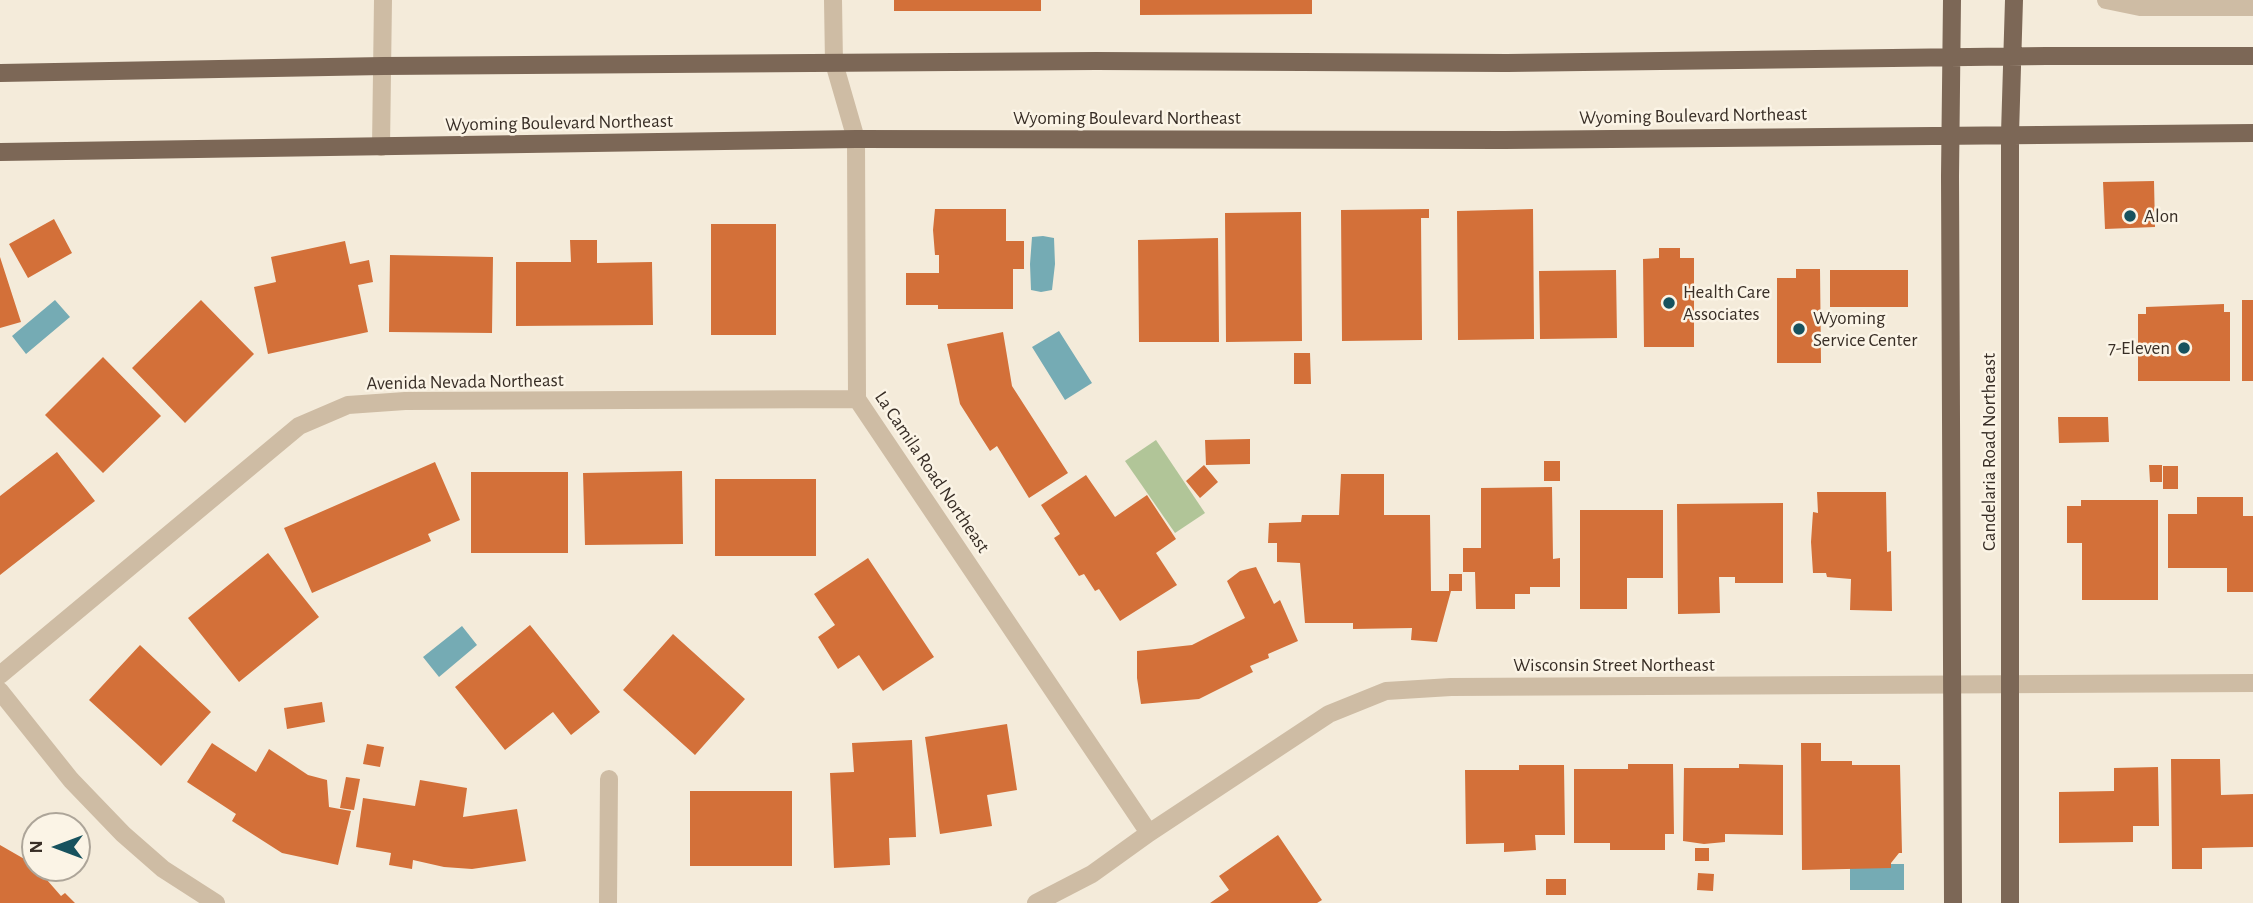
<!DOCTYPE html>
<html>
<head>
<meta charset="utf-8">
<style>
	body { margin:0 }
	#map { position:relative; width:2253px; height:903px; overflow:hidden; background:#f4ebda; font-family:"Alegreya Sans",sans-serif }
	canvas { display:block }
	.north { position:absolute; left:21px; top:812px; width:70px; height:70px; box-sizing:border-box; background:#fbf4e6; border:2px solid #ada599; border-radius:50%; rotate:270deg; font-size:19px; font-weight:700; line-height:28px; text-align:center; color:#382e26 }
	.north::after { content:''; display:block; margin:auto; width:24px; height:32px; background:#17525e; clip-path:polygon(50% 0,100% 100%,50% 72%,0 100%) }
</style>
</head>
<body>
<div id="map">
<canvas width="2253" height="903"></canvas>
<div class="north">N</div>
</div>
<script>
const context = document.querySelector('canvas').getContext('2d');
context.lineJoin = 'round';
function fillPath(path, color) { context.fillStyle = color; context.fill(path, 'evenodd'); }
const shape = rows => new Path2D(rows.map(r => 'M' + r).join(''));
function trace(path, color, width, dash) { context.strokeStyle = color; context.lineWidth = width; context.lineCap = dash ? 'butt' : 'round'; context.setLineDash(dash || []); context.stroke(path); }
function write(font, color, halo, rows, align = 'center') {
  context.font = font + ' "Alegreya Sans",sans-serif'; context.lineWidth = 5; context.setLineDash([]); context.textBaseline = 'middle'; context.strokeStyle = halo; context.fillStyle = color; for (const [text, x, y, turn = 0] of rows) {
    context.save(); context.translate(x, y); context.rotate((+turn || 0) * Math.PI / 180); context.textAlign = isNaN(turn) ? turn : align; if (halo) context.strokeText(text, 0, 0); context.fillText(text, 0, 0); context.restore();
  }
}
fillPath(shape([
	[1156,440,1205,513,1175,533,1125,461]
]), '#b1c598');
fillPath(shape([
	[1043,236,1054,238,1055,264,1052,290,1041,292,1031,290,1030,264,1032,237],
	[55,300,70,317,26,354,12,336],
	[1059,331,1092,383,1065,400,1032,347],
	[462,626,477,645,439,677,423,657],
	[1850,864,1904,864,1904,890,1850,890]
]), '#75abb4');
fillPath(shape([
	[894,0,1041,0,1041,11,894,11],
	[1140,0,1312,0,1312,14,1140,15],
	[2154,181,2155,227,2105,229,2103,182],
	[935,209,1006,209,1006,241,1024,241,1024,269,1013,269,1013,309,938,309,938,305,906,305,906,273,939,273,939,255,935,255,933,230],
	[1429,209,1429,218,1421,218,1422,340,1342,341,1341,210],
	[1533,209,1534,339,1458,340,1457,211],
	[1301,212,1302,341,1226,342,1225,213],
	[54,219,72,253,28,278,9,244],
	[711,224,776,224,776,335,711,335],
	[1218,238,1219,342,1139,342,1138,240],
	[570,240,597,240,597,263,652,262,653,325,516,326,516,262,571,262],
	[345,241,350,264,369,260,373,282,358,285,368,332,268,354,254,287,276,282,271,257],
	[1659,248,1680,248,1680,258,1694,258,1694,347,1644,347,1643,259,1659,258],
	[390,255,493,257,492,333,389,332],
	[0,257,21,322,0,328],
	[1796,269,1820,269,1821,363,1777,363,1777,278,1796,278],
	[1616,270,1617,338,1540,339,1539,271],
	[1830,270,1908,270,1908,307,1830,307],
	[201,300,254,354,185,423,132,368],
	[2242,300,2253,300,2253,381,2242,381],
	[2224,304,2224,312,2230,312,2230,381,2138,381,2138,314,2146,314,2146,307],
	[1003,332,1012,386,1068,473,1029,498,997,446,990,451,960,404,947,344],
	[1294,353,1310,353,1311,384,1294,384],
	[103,357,161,416,103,473,45,415],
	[2058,417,2108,417,2109,442,2059,443],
	[1250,439,1250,464,1206,465,1205,440],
	[57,452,95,501,0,575,0,496],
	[1544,461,1560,461,1560,481,1544,481],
	[435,462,460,520,428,534,431,541,312,593,284,528],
	[1204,465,1218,482,1200,498,1186,481],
	[2149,465,2162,465,2162,482,2150,482],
	[2163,466,2178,466,2178,489,2163,489],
	[682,471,683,544,585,545,583,473],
	[471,472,568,472,568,553,471,553],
	[1341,474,1384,474,1384,515,1430,515,1431,591,1449,591,1449,574,1462,574,1462,591,1451,591,1437,642,1411,640,1412,628,1353,629,1353,623,1305,623,1300,563,1277,562,1277,543,1268,543,1269,523,1301,522,1302,515,1339,515],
	[1086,475,1115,517,1147,495,1176,539,1156,553,1177,585,1120,621,1099,589,1095,591,1084,574,1079,576,1054,538,1060,534,1041,505],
	[715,479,816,479,816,556,715,556],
	[1552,487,1553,559,1560,558,1560,587,1530,587,1530,594,1515,594,1515,609,1476,609,1475,572,1463,572,1463,548,1481,548,1481,488],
	[1817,492,1886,492,1887,552,1891,551,1892,611,1850,610,1851,579,1827,577,1826,573,1813,573,1811,542,1813,512,1818,513],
	[2197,497,2243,497,2243,516,2253,516,2253,592,2227,592,2227,568,2168,568,2168,514,2197,514],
	[2081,500,2158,500,2158,600,2082,600,2082,543,2067,543,2067,506,2081,506],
	[1783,503,1783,583,1735,583,1735,577,1719,577,1720,613,1678,614,1677,504],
	[1580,510,1663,510,1663,578,1627,578,1627,609,1580,609],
	[268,553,319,617,239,682,188,618],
	[868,558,934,657,883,691,859,655,838,669,818,637,835,625,814,594],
	[1256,567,1274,604,1280,600,1298,641,1268,654,1269,658,1250,666,1253,672,1199,699,1141,704,1137,678,1137,651,1192,645,1245,618,1227,581,1240,571],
	[530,625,600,712,571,735,553,712,505,750,455,687],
	[673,634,745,699,695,755,623,690],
	[140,645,211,712,161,766,89,700],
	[322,702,325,722,287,729,284,708],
	[1007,724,1017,790,987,795,992,826,940,834,925,737],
	[912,740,916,837,889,838,890,865,834,868,830,773,854,772,852,743],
	[212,743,256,772,269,749,308,775,327,780,329,807,351,811,338,865,282,853,232,821,236,814,187,782],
	[1801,743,1821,743,1821,761,1852,761,1852,765,1900,765,1902,853,1899,853,1891,863,1891,868,1802,870],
	[367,744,384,747,380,767,363,764],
	[2171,759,2220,759,2221,795,2253,794,2253,847,2202,848,2202,869,2172,869],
	[1628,764,1673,764,1674,834,1665,834,1665,850,1610,850,1610,843,1574,843,1574,769,1628,769],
	[1739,764,1783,765,1783,835,1725,834,1725,842,1704,844,1683,841,1684,768,1739,768],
	[1519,765,1564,765,1565,835,1535,835,1536,850,1504,852,1504,843,1466,844,1465,770,1519,770],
	[2158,767,2159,826,2133,826,2133,842,2059,843,2059,792,2114,791,2114,768],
	[346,777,360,779,354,810,340,808],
	[420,780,467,788,463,817,517,809,526,861,472,869,444,867,413,860,412,869,389,865,391,853,356,847,363,798,415,806],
	[690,791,792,791,792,866,690,866],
	[1278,835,1322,900,1317,903,1210,903,1229,890,1219,876],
	[0,845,33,864,61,896,65,893,75,903,0,903],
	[1695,848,1709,848,1709,861,1695,861],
	[1698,873,1714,874,1713,891,1697,890],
	[1546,879,1566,879,1566,895,1546,895]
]), '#d37039');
trace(shape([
	[833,0,834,63,856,139,857,399,1149,833],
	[2106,0,2140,7,2253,7],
	[381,147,383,0],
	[0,675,299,426,348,405,405,401,857,399],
	[0,691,71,780,123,834,163,869,216,903],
	[608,903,609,779],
	[1036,903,1092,874,1149,833,1329,714,1386,691,1451,687,2253,683]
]), '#cebca4', 18);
trace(shape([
	[1952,0,1950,176,1953,903],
	[0,73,383,66,1096,61,1507,63,2046,56,2253,56],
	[0,152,856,139,1505,140,2253,133],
	[2010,903,2010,134,2014,0]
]), '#7c6756', 18);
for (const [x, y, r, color] of [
	[2130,216,7,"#17525e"],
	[1669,303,7,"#17525e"],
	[1799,329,7,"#17525e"],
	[2184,348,7,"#17525e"]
]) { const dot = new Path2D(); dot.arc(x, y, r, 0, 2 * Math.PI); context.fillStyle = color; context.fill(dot); trace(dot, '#fbf4e6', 2.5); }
write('19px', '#382e26', '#fbf4e6', [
	["Wyoming Boulevard Northeast",1693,116,-1],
	["Wyoming Boulevard Northeast",1127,118],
	["Wyoming Boulevard Northeast",559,123,-1],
	["Avenida Nevada Northeast",465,382,-1],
	["Candelaria Road Northeast",1989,452,-90],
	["La Camila Road Northeast",932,472,56],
	["Wisconsin Street Northeast",1614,665]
]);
write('19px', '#382e26', '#fbf4e6', [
	["Alon",2144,216],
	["Health Care",1683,292],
	["Associates",1683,314],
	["Wyoming",1813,318],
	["Service Center",1813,340],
	["7-Eleven",2170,348,"right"]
], 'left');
</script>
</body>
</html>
